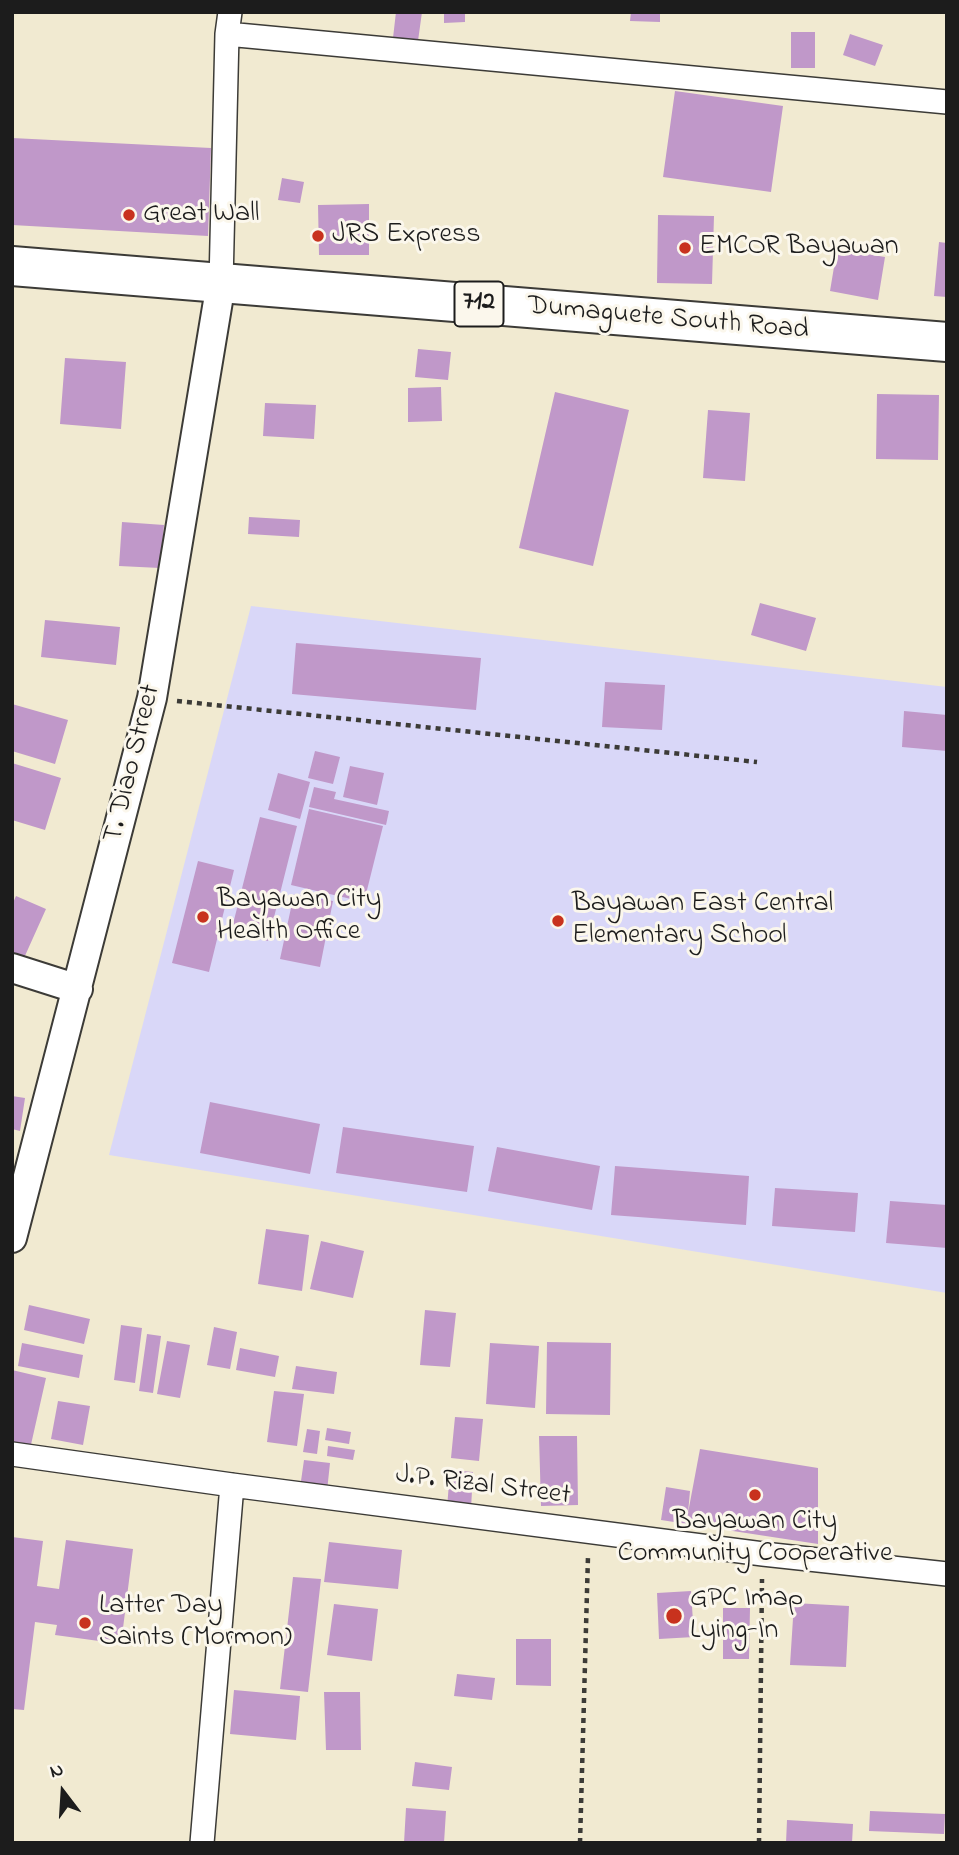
<!DOCTYPE html>
<html>
<head>
<meta charset="utf-8">
<style>
	body { margin:0 }
	#map { position:relative; width:959px; height:1855px; overflow:hidden; background:#f1ead1; font-family:"Indie Flower",sans-serif }
	canvas { display:block }
	.frame { position:absolute; inset:0; border:14px solid #1c1c1c; pointer-events:none }
	.north { position:absolute; left:28px; top:1757px; width:70px; height:70px; -webkit-text-stroke:5px #fbf7ec; paint-order:stroke; rotate:343deg; font-size:19px; font-weight:700; line-height:28px; text-align:center; color:#1c1c1c }
	.north::after { content:''; display:block; margin:auto; width:24px; height:32px; background:#1c1c1c; clip-path:polygon(50% 0,100% 100%,50% 72%,0 100%) }
</style>
</head>
<body>
<div id="map">
<canvas width="959" height="1855"></canvas>
<div class="frame"></div>
<div class="north">N</div>
</div>
<script>
const context = document.querySelector('canvas').getContext('2d');
context.lineJoin = 'round';
function fillPath(path, color) { context.fillStyle = color; context.fill(path, 'evenodd'); }
const shape = rows => new Path2D(rows.map(r => 'M' + r).join(''));
function trace(path, color, width, dash) { context.strokeStyle = color; context.lineWidth = width; context.lineCap = dash ? 'butt' : 'round'; context.setLineDash(dash || []); context.stroke(path); }
function write(font, color, halo, rows, align = 'center') {
  context.font = font + ' "Indie Flower",sans-serif'; context.lineWidth = 6; context.setLineDash([]); context.textBaseline = 'middle'; context.strokeStyle = halo; context.fillStyle = color; for (const [text, x, y, turn = 0] of rows) {
    context.save(); context.translate(x, y); context.rotate((+turn || 0) * Math.PI / 180); context.textAlign = isNaN(turn) ? turn : align; if (halo) context.strokeText(text, 0, 0); context.fillText(text, 0, 0); context.restore();
  }
}
fillPath(shape([
	[251,606,947,687,947,1293,109,1155]
]), '#d9d7f8');
fillPath(shape([
	[396,12,422,12,418,41,393,38],
	[444,12,465,12,465,22,444,23],
	[631,12,660,12,660,22,630,21],
	[791,32,815,32,815,68,791,68],
	[850,34,883,45,875,66,843,55],
	[675,91,783,106,771,192,663,177],
	[12,138,211,148,208,236,12,225],
	[282,178,304,182,300,203,278,200],
	[369,204,369,255,319,255,318,205],
	[658,215,714,216,712,284,657,283],
	[939,242,947,243,947,297,934,296],
	[837,249,885,257,878,300,830,291],
	[418,349,451,352,448,380,415,377],
	[65,358,126,362,121,429,60,424],
	[441,387,442,421,408,422,408,388],
	[555,392,629,410,593,566,519,548],
	[877,394,939,395,938,460,876,459],
	[265,403,316,405,314,439,263,436],
	[708,410,750,413,745,481,703,478],
	[249,517,300,520,299,537,248,534],
	[122,522,164,525,160,568,119,566],
	[760,603,816,618,806,651,751,635],
	[45,620,120,627,116,665,41,657],
	[296,643,481,658,476,710,292,694],
	[605,682,665,685,662,730,602,727],
	[12,704,68,720,55,764,12,751],
	[904,711,947,715,947,751,902,747],
	[315,751,340,757,333,784,308,778],
	[12,763,61,778,45,830,12,820],
	[350,766,384,773,377,805,343,797],
	[278,773,310,782,300,819,268,810],
	[314,787,336,792,334,799,389,811,386,825,309,807],
	[309,809,383,826,364,902,291,885],
	[260,817,297,826,268,941,231,932],
	[198,861,234,870,209,972,172,963],
	[294,894,333,901,320,967,280,959],
	[16,896,46,909,24,958,12,953,12,905],
	[12,1096,25,1098,20,1131,12,1129],
	[210,1102,320,1124,310,1174,200,1153],
	[343,1127,474,1146,467,1192,336,1173],
	[497,1147,600,1166,592,1210,488,1191],
	[615,1166,749,1176,746,1225,611,1215],
	[775,1188,858,1193,855,1232,772,1226],
	[890,1201,947,1205,947,1248,886,1243],
	[266,1229,309,1235,302,1291,258,1284],
	[321,1241,364,1251,353,1298,310,1289],
	[29,1305,90,1319,84,1344,24,1330],
	[425,1310,456,1313,450,1367,420,1365],
	[121,1325,142,1328,135,1383,114,1380],
	[214,1327,237,1332,230,1369,207,1365],
	[147,1334,161,1336,153,1393,139,1391],
	[167,1341,190,1345,180,1398,157,1394],
	[547,1342,611,1343,610,1415,546,1414],
	[22,1343,83,1355,79,1378,18,1366],
	[490,1343,539,1346,535,1408,486,1404],
	[240,1348,279,1356,275,1377,236,1370],
	[296,1366,337,1372,334,1394,292,1389],
	[12,1370,46,1378,30,1449,12,1445],
	[274,1391,304,1394,297,1446,267,1442],
	[58,1401,90,1406,83,1445,51,1439],
	[455,1417,483,1419,479,1461,451,1458],
	[327,1428,351,1432,349,1444,325,1440],
	[307,1429,320,1431,317,1454,303,1452],
	[539,1436,577,1436,578,1505,541,1506],
	[328,1446,355,1450,353,1460,327,1456],
	[700,1449,818,1468,818,1544,661,1520,666,1487,690,1491,688,1513],
	[304,1460,330,1463,327,1491,300,1488],
	[450,1470,473,1472,471,1509,447,1508],
	[12,1537,43,1541,37,1586,59,1589,66,1540,133,1549,121,1644,55,1635,57,1625,35,1622,24,1710,12,1709],
	[329,1542,402,1550,398,1589,324,1582],
	[293,1577,321,1579,308,1692,280,1689],
	[691,1591,694,1637,659,1639,657,1593],
	[794,1603,849,1606,846,1667,790,1665],
	[334,1604,378,1609,372,1661,327,1655],
	[723,1608,750,1608,749,1659,723,1659],
	[516,1639,551,1639,551,1686,516,1685],
	[457,1674,495,1678,492,1700,454,1696],
	[234,1690,300,1696,296,1740,230,1734],
	[324,1692,360,1692,361,1750,326,1750],
	[415,1762,452,1767,449,1790,412,1786],
	[406,1808,446,1811,444,1843,404,1843],
	[870,1811,945,1814,944,1834,869,1831],
	[787,1820,853,1824,852,1843,786,1843]
]), '#c098c9');
const minor = shape([
	[227,34,947,102],
	[221,283,227,34,230,12],
	[12,1454,232,1485,763,1554,947,1574],
	[202,1843,232,1485]
]);
const tertiary = shape([
	[12,968,78,989],
	[12,1238,152,698,221,283]
]);
const trunk = shape([
	[12,266,947,342]
]);
trace(minor, '#3c3b37', 26);
trace(tertiary, '#3c3b37', 32);
trace(trunk, '#3c3b37', 42);
trace(shape([
	[177,701,757,762],
	[580,1843,588,1556],
	[759,1843,762,1579]
]), '#3c3b37', 4.5, [5, 5]);
trace(minor, '#fff', 23);
trace(tertiary, '#fff', 28);
trace(trunk, '#fff', 38);
for (const [x, y, r, color] of [
	[129,215,7,"#c8321e"],
	[318,236,7,"#c8321e"],
	[685,248,7,"#c8321e"],
	[203,917,7,"#c8321e"],
	[558,921,7,"#c8321e"],
	[755,1495,7,"#c8321e"],
	[674,1616,9,"#c8321e"],
	[85,1623,7,"#c8321e"]
]) { const dot = new Path2D(); dot.arc(x, y, r, 0, 2 * Math.PI); context.fillStyle = color; context.fill(dot); trace(dot, '#fbf7ec', 2.5); }
for (const [x, y, w] of [
	[479,304,49]
]) { const box = new Path2D(); box.roundRect(x - w / 2, y - 22.5, w, 45, 5); context.fillStyle = '#fbf7ec'; context.fill(box); trace(box, '#1c1c1c', 2); }
write('bold 26px', '#1c1c1c', null, [
	["712",479,304]
]);
write('28px', '#1c1c1c', '#fbf7ec', [
	["Great Wall",143,215],
	["JRS Express",332,236],
	["EMCOR Bayawan",699,248],
	["Bayawan City",217,901],
	["Health Office",217,933],
	["Bayawan East Central",572,905],
	["Elementary School",572,937],
	["Bayawan City",755,1523,"center"],
	["Community Cooperative",755,1555,"center"],
	["GPC Imap",690,1600],
	["Lying-In",690,1632],
	["Latter Day",99,1607],
	["Saints (Mormon)",99,1639]
], 'left');
write('28px', '#1c1c1c', '#fbf7ec', [
	["Dumaguete South Road",668,320,5],
	["T. Diao Street",134,764,-76],
	["J.P. Rizal Street",483,1487,7]
]);
</script>
</body>
</html>
